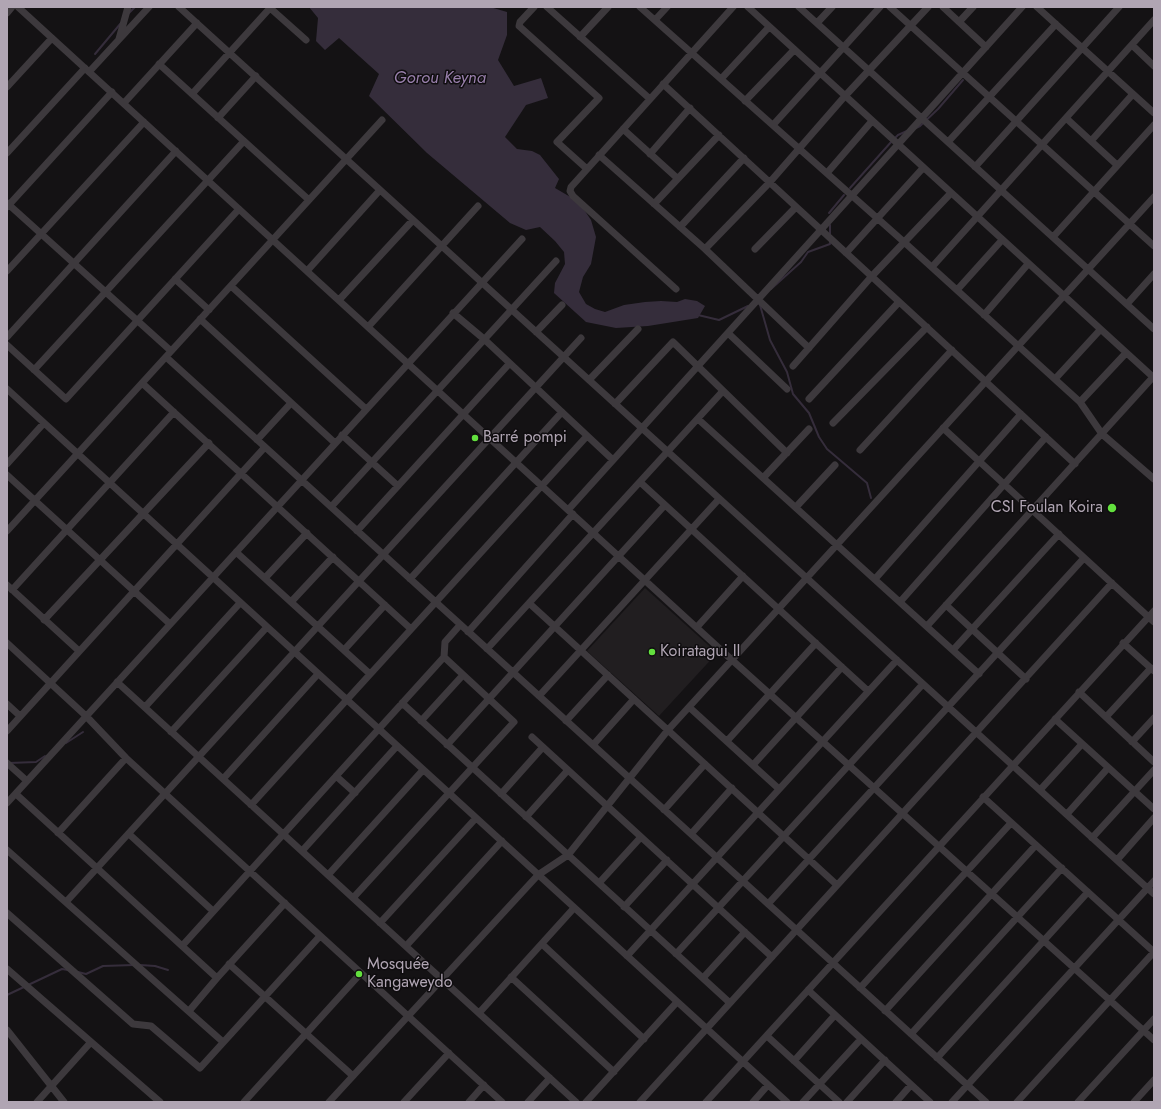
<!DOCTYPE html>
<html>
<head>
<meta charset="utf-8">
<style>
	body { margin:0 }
	#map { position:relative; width:1161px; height:1109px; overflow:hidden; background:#141214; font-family:Jost,sans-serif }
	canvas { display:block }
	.frame { position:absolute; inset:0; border:8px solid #b0a5b3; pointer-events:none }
</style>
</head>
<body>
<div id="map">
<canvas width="1161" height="1109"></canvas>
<div class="frame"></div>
</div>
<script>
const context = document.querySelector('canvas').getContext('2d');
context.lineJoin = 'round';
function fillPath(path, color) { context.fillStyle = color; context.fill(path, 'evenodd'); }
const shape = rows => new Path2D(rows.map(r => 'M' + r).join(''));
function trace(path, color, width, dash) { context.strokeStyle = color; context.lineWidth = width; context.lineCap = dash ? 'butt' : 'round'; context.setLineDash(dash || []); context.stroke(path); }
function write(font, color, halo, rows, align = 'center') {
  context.font = font + ' Jost,sans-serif'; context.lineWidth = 3; context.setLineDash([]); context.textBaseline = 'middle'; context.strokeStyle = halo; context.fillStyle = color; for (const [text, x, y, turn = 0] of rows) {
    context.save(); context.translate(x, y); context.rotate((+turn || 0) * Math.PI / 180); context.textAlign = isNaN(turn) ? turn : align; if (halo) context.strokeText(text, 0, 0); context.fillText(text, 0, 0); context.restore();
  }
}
fillPath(shape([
	[645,588,717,653,659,716,587,651]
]), '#211e20');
fillPath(shape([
	[309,7,490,7,507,12,507,35,498,60,514,86,541,78,548,98,526,105,505,137,517,149,532,151,540,155,559,179,555,188,579,202,591,220,596,237,591,264,583,277,579,292,586,304,595,309,605,312,624,305,645,302,661,301,677,302,685,299,697,301,705,306,698,318,648,326,616,328,586,322,554,293,555,283,565,264,564,252,555,241,540,227,526,230,510,223,427,153,369,96,379,74,339,38,325,50,316,41,318,18]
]), '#352d3b');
trace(shape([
	[129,13,135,7],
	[95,54,121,23],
	[916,128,920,126,938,109,963,80],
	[895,138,898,135,907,131],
	[850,188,892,141],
	[829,213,844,195],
	[830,225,830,234],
	[771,289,801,262,808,252,830,244,830,241],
	[760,305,770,340,787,372,793,394,809,413,819,437,827,449,867,483,871,498],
	[698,315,719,320,748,306],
	[66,743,83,732],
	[9,763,36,762,45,756],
	[140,965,155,966,168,970],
	[78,972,86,974,103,966,134,965],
	[7,995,62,969,68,970]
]), '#352d3b', 2);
trace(shape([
	[18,7,732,660,1154,1040],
	[179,7,1154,894],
	[269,7,306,40],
	[534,7,520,22,519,26,599,98,557,142,587,169],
	[547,7,650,99],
	[640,7,904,242,1080,402,1102,434,1154,479],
	[748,7,1153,377],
	[799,7,1154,329],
	[890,7,1154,246],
	[943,7,986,47],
	[1037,7,1154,113],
	[7,13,12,7],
	[655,20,667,7],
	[959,22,973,7],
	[817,23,832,7],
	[580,37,608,7],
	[119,39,128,7],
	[1132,45,1154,66],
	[159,64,309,200],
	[89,72,149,7],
	[721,79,769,27],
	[663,84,1075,464],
	[7,87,52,38],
	[192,94,270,8],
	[745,101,794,50],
	[124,103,197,23],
	[218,118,256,76],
	[1066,118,1117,165],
	[773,125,880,7],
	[623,129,677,178],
	[1091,141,1133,94],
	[948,142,1056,24],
	[7,153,85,68],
	[650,154,690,108],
	[599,155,705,249,809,348],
	[975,167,1119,7],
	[827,173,872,121],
	[7,203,171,351],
	[654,204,719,135],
	[7,207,112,92],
	[680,227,744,158],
	[1053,237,1154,125],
	[705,249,770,182,845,96,928,7],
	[755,249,796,207],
	[846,253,923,168],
	[932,267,1154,20],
	[7,271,144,122],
	[307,271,380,190],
	[175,279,209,310],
	[231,286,366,409],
	[676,289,573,196,570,191,571,187,733,7],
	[957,290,1002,240],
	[339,300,413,220],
	[1127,304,1154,274],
	[453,313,484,339,613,460],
	[984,315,1028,264],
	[200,319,335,443],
	[368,327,478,206],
	[536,332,562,305],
	[728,333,787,389],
	[7,337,176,151],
	[7,345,66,399,239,209],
	[166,357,986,1102],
	[793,366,872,276,951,193],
	[34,370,244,141],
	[1055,379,1100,330],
	[589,380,638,329],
	[142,383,411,629],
	[7,389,787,1102],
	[809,399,899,302],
	[1080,402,1126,353],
	[615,404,673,342,787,453],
	[698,419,979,674],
	[833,423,927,327],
	[943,428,1154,622],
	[342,435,398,486],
	[257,440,291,403],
	[860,450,952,350],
	[7,464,44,423],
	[7,475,170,624],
	[763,478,809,429],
	[640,482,868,691],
	[331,507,556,261],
	[796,507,835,465],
	[568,510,1022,7],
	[7,531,382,120],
	[357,531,509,364],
	[236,552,370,674],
	[265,578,307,533],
	[410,579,562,412],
	[875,579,1021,414],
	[7,585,79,651],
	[12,590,174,412],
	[291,602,333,557],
	[900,602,1046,437],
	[529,603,837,885],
	[946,605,1026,679],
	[44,620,209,443],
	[927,626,1154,376],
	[697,627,743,576],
	[468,632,573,514],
	[7,643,86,716,126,758,502,1102],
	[1123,643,1154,671],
	[487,649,722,392],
	[344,650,385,605],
	[953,650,1059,534],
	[117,682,576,1102],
	[1079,692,1154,762],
	[539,696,719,499],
	[402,703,730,1003],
	[7,704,20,716],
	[145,707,240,603],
	[689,707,779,789],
	[1106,717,1151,668],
	[1055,719,1154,809],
	[421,721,463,675],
	[566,721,608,675],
	[7,731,265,447],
	[171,732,267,627],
	[532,737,772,957],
	[727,741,816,643],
	[1132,742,1154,718],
	[447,745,665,505],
	[593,745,634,699],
	[7,763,27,781],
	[753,765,842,667],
	[336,776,355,793],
	[223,779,318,674],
	[1040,790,1082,744],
	[16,794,217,978],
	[501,794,543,747],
	[983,797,1154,952],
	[7,803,522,239],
	[251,805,587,436],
	[664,810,705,764],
	[1067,814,1108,768],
	[526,817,568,770],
	[58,833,126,758],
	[129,834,213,911],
	[691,834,732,788],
	[1092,838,1154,770],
	[7,850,223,1042],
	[302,851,397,746],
	[1117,860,1154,818],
	[328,875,423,770],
	[599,883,641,837],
	[353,898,514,722,444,657],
	[66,902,581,338],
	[768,904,1084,558],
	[624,907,667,860],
	[7,913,133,1024,151,1026,200,1068,320,936],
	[380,923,476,818],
	[542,944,644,1039],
	[182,946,444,657,445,642,460,625],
	[406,946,502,841],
	[676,954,923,684],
	[627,956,897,660],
	[229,964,353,1076],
	[7,969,160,1102],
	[511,977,614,1072],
	[703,978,745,932],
	[860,988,1011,823],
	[808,990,930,1102],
	[189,1011,217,978,285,903],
	[885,1011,1036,845],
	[479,1013,574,908],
	[7,1030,64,1102],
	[911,1034,1062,868],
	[767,1036,839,1102],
	[937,1058,1088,892],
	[794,1061,835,1015],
	[37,1102,91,1042],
	[244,1102,361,973],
	[329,1102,538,875,568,855,668,730,1154,197],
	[404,1102,449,1053],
	[469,1102,484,1085],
	[528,1102,550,1078],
	[586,1102,677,1002],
	[640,1102,1112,583],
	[706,1102,1154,611],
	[753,1102,768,1085],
	[803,1102,861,1039],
	[847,1102,885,1060],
	[896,1102,911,1085],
	[952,1102,1154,881],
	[1017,1102,1154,952],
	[1078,1102,1154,1019],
	[1134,1102,1154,1080]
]), '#3d393d', 7);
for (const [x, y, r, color] of [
	[475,438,4,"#63e03e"],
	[1112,508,5,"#63e03e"],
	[652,652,4,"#63e03e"],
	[359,974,4,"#63e03e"]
]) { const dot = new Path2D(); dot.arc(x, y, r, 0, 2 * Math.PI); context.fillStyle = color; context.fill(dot); trace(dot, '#0f0d0f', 1.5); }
write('16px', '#b0a5b3', '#0f0d0f', [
	["Barré pompi",483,438],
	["CSI Foulan Koira",1103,508,"right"],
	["Koiratagui II",660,652],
	["Mosquée",367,965],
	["Kangaweydo",367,983]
], 'left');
write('italic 17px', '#987fab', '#0f0d0f', [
	["Gorou Keyna",440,79]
]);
</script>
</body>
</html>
